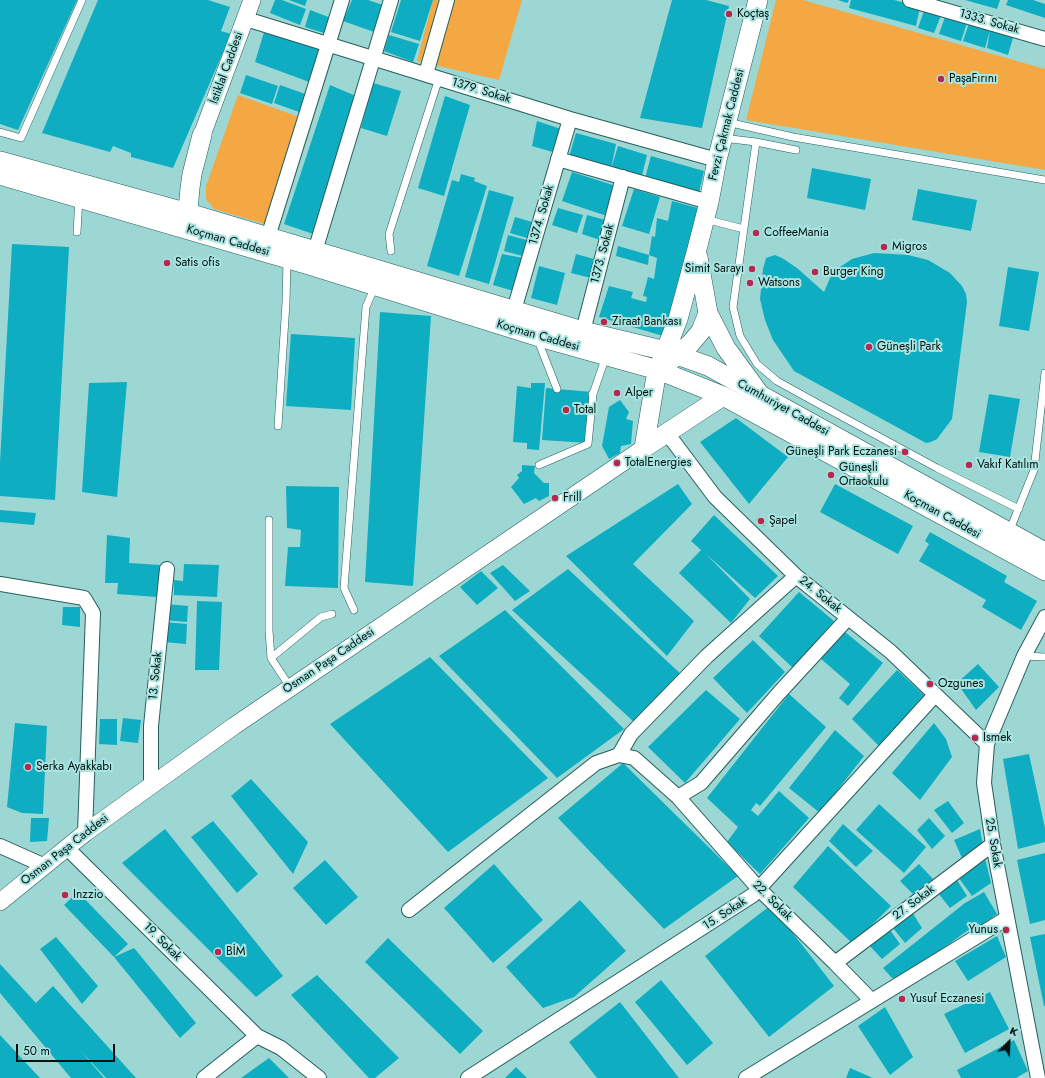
<!DOCTYPE html>
<html>
<head>
<meta charset="utf-8">
<style>
	body { margin:0 }
	#map { position:relative; width:1045px; height:1078px; overflow:hidden; background:#9cd7d3; font-family:Jost,sans-serif }
	canvas { display:block }
	.north { position:absolute; left:989px; top:1022px; width:40px; height:40px; -webkit-text-stroke:3px #a9e4e0; paint-order:stroke; rotate:24deg; font-size:11px; font-weight:700; line-height:16px; text-align:center; color:#001110 }
	.north::after { content:''; display:block; margin:auto; width:14px; height:18px; background:#001110; clip-path:polygon(50% 0,100% 100%,50% 72%,0 100%) }
	.scale { position:absolute; left:16px; top:1044px; width:99px; height:18px; box-sizing:border-box; border:2px solid #001110; border-top:0; padding-left:5px; font-size:12px; line-height:14px; white-space:nowrap; color:#001110; -webkit-text-stroke:3px #a9e4e0; paint-order:stroke }
</style>
</head>
<body>
<div id="map">
<canvas width="1045" height="1078"></canvas>
<div class="north">K</div>
<div class="scale">50 m</div>
</div>
<script>
const context = document.querySelector('canvas').getContext('2d');
context.lineJoin = 'round';
function fillPath(path, color) { context.fillStyle = color; context.fill(path, 'evenodd'); }
const shape = rows => new Path2D(rows.map(r => 'M' + r).join(''));
function trace(path, color, width, dash) { context.strokeStyle = color; context.lineWidth = width; context.lineCap = dash ? 'butt' : 'round'; context.setLineDash(dash || []); context.stroke(path); }
function write(font, color, halo, rows, align = 'center') {
  context.font = font + ' Jost,sans-serif'; context.lineWidth = 4; context.setLineDash([]); context.textBaseline = 'middle'; context.strokeStyle = halo; context.fillStyle = color; for (const [text, x, y, turn = 0] of rows) {
    context.save(); context.translate(x, y); context.rotate((+turn || 0) * Math.PI / 180); context.textAlign = isNaN(turn) ? turn : align; if (halo) context.strokeText(text, 0, 0); context.fillText(text, 0, 0); context.restore();
  }
}
fillPath(shape([
	[433,0,522,0,499,80,417,61],
	[776,0,803,0,1045,69,1045,170,746,120],
	[238,95,302,118,268,225,214,209,206,199,206,186]
]), '#f3a843');
fillPath(shape([
	[0,0,77,0,18,130,0,124],
	[98,0,208,0,230,7,221,31,231,34,173,168,131,157,131,153,113,146,110,152,42,133],
	[275,0,282,0,306,9,300,25,270,13],
	[289,0,307,0,305,6],
	[352,0,368,0,383,5,374,32,343,21],
	[401,0,433,0,420,41,391,32],
	[672,0,706,0,729,6,702,128,640,118],
	[838,0,849,0,847,3],
	[851,0,894,0,920,7,916,26,849,8],
	[965,0,1000,0,997,9],
	[1008,0,1033,0,1045,4,1045,18,1006,5],
	[925,8,942,13,934,33,918,28],
	[310,10,331,18,327,34,305,27],
	[946,14,968,20,961,41,939,34],
	[970,20,1014,34,1008,55,987,48,990,30,985,48,963,41],
	[265,29,324,49,312,83,255,62],
	[389,35,419,44,413,62,384,51],
	[246,75,278,86,272,104,240,93],
	[373,83,401,91,387,136,361,128],
	[280,85,308,95,302,113,274,103],
	[330,85,356,96,313,234,284,224],
	[445,96,470,105,444,196,418,188],
	[537,121,561,129,556,153,532,146],
	[576,133,616,144,611,169,618,146,647,155,641,180,569,157],
	[651,156,704,171,698,197,645,178],
	[812,168,871,179,865,210,807,198],
	[572,172,619,187,610,217,562,201],
	[461,174,475,178,474,181,487,186,459,276,427,266,452,180,459,182],
	[634,189,660,197,649,234,622,226],
	[918,189,977,200,971,231,912,220],
	[489,190,514,197,489,284,465,277],
	[672,201,698,208,695,229,679,287,663,336,599,317,609,286,633,292,631,298,646,302,647,297,643,296,648,277,654,279,657,258,649,255,652,236,655,237,657,218,668,221],
	[558,208,583,215,577,233,552,225],
	[587,215,609,221,603,241,582,234],
	[515,217,532,222,527,238,510,233],
	[508,235,530,241,526,257,504,251],
	[12,244,69,247,55,500,0,496,0,462],
	[618,246,649,255,648,265,616,256],
	[874,253,908,255,928,260,950,273,962,286,966,294,967,302,952,419,937,439,931,442,926,443,794,371,773,340,765,320,760,299,763,269,766,258,775,255,782,258,797,268,824,292,830,278,840,267,852,259],
	[502,254,523,258,517,292,493,285],
	[576,254,601,261,595,279,571,273],
	[539,266,565,273,557,305,531,298],
	[1008,267,1039,272,1029,331,999,326],
	[380,312,431,316,413,586,365,582],
	[291,334,355,338,351,410,286,406],
	[127,382,117,497,82,492,89,383],
	[531,383,545,383,539,450,527,449,527,443,513,442,517,386,531,388],
	[546,388,592,392,588,443,542,440],
	[989,394,1020,399,1010,457,979,452],
	[620,400,629,412,626,419,633,421,631,444,621,446,620,453,609,459,602,446,609,407],
	[736,418,788,457,749,504,700,442],
	[522,465,535,466,534,473,544,483,549,483,549,496,539,501,536,498,524,504,511,487,519,478,517,475,522,471],
	[678,484,692,504,633,564,694,621,667,656,566,556],
	[835,484,913,526,898,554,820,512],
	[286,486,339,487,338,588,285,586,288,547,300,547,301,530,287,528],
	[0,510,36,513,34,525,0,522],
	[714,515,778,576,755,598,705,553,750,599,731,623,679,573,701,550,691,541],
	[759,516,766,522,763,526,756,520],
	[930,532,1007,576,1004,582,1037,601,1021,630,982,607,986,600,919,561,929,544,925,541],
	[107,535,130,538,129,563,160,565,157,597,117,594,118,583,105,583],
	[184,564,219,565,217,597,174,595,174,580,183,581],
	[503,565,530,591,515,601,490,573],
	[568,569,684,677,634,722,512,610],
	[481,571,498,588,477,605,460,587],
	[799,592,834,621,793,668,759,636],
	[197,601,222,602,219,670,195,670],
	[165,604,188,606,187,622,164,620],
	[63,607,80,607,80,627,62,625],
	[505,610,624,729,557,778,439,656],
	[164,622,187,624,186,644,163,642],
	[845,632,883,663,848,706,839,698,850,684,820,658],
	[753,640,785,672,747,713,713,678],
	[430,657,548,778,448,852,330,724],
	[978,664,999,687,976,710,957,683],
	[897,670,924,695,879,746,852,719],
	[706,690,740,719,685,783,648,747],
	[789,694,826,727,760,806,756,803,751,810,758,816,779,791,809,818,760,874,727,842,738,827,707,798],
	[123,718,141,720,138,743,120,741],
	[100,719,117,719,117,745,99,744],
	[15,723,47,726,43,814,22,813,7,807],
	[934,723,946,739,952,757,920,800,892,773],
	[835,730,864,756,820,813,789,788],
	[1029,754,1045,828,1045,842,1018,849,1003,759],
	[623,763,738,876,664,929,558,818],
	[251,779,308,842,293,874,231,796],
	[948,801,964,823,952,833,934,810],
	[879,804,926,847,904,873,856,830],
	[31,818,49,818,47,841,30,842],
	[929,818,945,836,932,849,917,830],
	[213,821,258,874,237,893,191,837],
	[843,824,873,851,856,867,829,841],
	[165,829,283,976,256,997,122,863],
	[980,829,983,846,962,858,954,840],
	[828,846,891,906,853,944,793,887],
	[1045,853,1045,920,1030,924,1017,860],
	[985,858,991,883,972,896,958,877],
	[325,860,358,897,326,925,293,888],
	[494,864,543,920,493,963,444,908],
	[919,864,933,879,913,894,900,881],
	[957,880,967,896,950,908,938,893],
	[78,892,128,944,114,957,134,948,196,1023,180,1038,114,957,64,905],
	[984,892,997,914,980,926,978,923,902,978,892,978,883,968,965,903],
	[580,900,626,951,574,997,543,1008,506,967],
	[771,905,834,986,769,1037,705,956],
	[912,912,922,928,905,943,893,928],
	[890,930,900,944,882,959,869,945],
	[1045,934,1045,1006,1044,1006,1030,937],
	[997,936,1006,957,968,981,955,961],
	[56,937,98,986,82,1004,40,949],
	[388,938,483,1031,460,1054,365,962],
	[0,964,36,1003,53,986,136,1078,106,1078,80,1050,104,1078,71,1078,0,993],
	[317,975,399,1058,375,1078,369,1078,291,995],
	[661,980,713,1043,687,1065,635,1002],
	[990,992,1009,1029,965,1053,944,1014],
	[620,1002,679,1078,597,1078,569,1042],
	[885,1007,913,1057,890,1075,858,1026],
	[0,1035,40,1078,0,1078],
	[1014,1040,1028,1071,1016,1078,961,1078,957,1070],
	[269,1058,289,1078,241,1078],
	[516,1067,527,1078,505,1078],
	[850,1068,873,1078,846,1078]
]), '#0eadc2');
const service = shape([
	[727,122,793,137,1045,180],
	[0,132,21,138,82,0],
	[723,138,756,142,796,150],
	[756,142,733,307,740,336,757,364,777,381,815,402,937,468,1019,509],
	[705,219,744,229],
	[77,232,79,198],
	[391,251,389,234,439,78],
	[537,338,557,389],
	[592,394,593,394,606,356],
	[278,426,286,303,287,260],
	[539,465,588,444,593,394],
	[269,520,269,630,271,658],
	[1009,532,1034,470,1045,373],
	[354,610,344,588,366,307,375,286],
	[1024,656,1045,657],
	[290,687,271,658,321,617,332,614]
]);
const minor = shape([
	[910,0,1045,39],
	[246,19,570,119,717,160],
	[426,74,447,0],
	[558,159,709,202],
	[268,237,342,0],
	[315,251,391,0],
	[514,310,570,119],
	[583,331,623,177],
	[667,433,715,497,796,576,891,652,987,744],
	[0,584,84,598,93,613,85,833],
	[619,755,631,734,707,656,796,576],
	[151,784,151,726,167,569],
	[678,797,759,889,835,963,872,1001],
	[0,846,45,866],
	[67,848,257,1036,281,1048,319,1078],
	[409,910,596,763,619,755,634,758,678,797,701,783,779,693,848,618],
	[835,963,993,844],
	[204,1078,257,1036],
	[468,1078,753,895,935,695],
	[746,1078,1007,918],
	[1038,1078,993,844,984,783,987,744,1024,656,1045,617]
]);
const tertiary = shape([
	[202,135,252,0],
	[0,902,85,833,234,726,644,448]
]);
const secondary = shape([
	[0,161,188,213,583,331,666,351,708,366,1045,552],
	[0,175,312,266,536,336,658,370,723,396,1045,571],
	[191,225,189,222,188,210,190,188,192,174,202,135],
	[698,257,708,313,726,348,758,392],
	[669,362,691,343,701,331,708,313],
	[644,448,655,382,658,370,678,319,697,249,709,202,717,160,758,0],
	[644,448,723,396]
]);
trace(service, '#255f5c', 8);
trace(minor, '#255f5c', 16);
trace(tertiary, '#255f5c', 18);
trace(secondary, '#255f5c', 20);
trace(service, '#fff', 7);
trace(minor, '#fff', 14);
trace(tertiary, '#fff', 17);
trace(secondary, '#fff', 19);
for (const [x, y, r, color] of [
	[729,14,4,"#b7274e"],
	[941,79,4,"#b7274e"],
	[756,233,4,"#b7274e"],
	[884,247,4,"#b7274e"],
	[167,263,4,"#b7274e"],
	[752,269,4,"#b7274e"],
	[815,272,4,"#b7274e"],
	[750,283,4,"#b7274e"],
	[604,322,4,"#b7274e"],
	[869,347,4,"#b7274e"],
	[617,393,4,"#b7274e"],
	[566,410,4,"#b7274e"],
	[905,452,4,"#b7274e"],
	[617,463,4,"#b7274e"],
	[969,465,4,"#b7274e"],
	[831,475,4,"#b7274e"],
	[555,498,4,"#b7274e"],
	[761,521,4,"#b7274e"],
	[930,684,4,"#b7274e"],
	[975,738,4,"#b7274e"],
	[28,767,4,"#b7274e"],
	[65,895,4,"#b7274e"],
	[1006,930,4,"#b7274e"],
	[218,952,4,"#b7274e"],
	[902,999,4,"#b7274e"]
]) { const dot = new Path2D(); dot.arc(x, y, r, 0, 2 * Math.PI); context.fillStyle = color; context.fill(dot); trace(dot, '#a9e4e0', 1.5); }
write('12px', '#001110', '#a9e4e0', [
	["Koçtaş",737,14],
	["PaşaFırını",949,79],
	["CoffeeMania",764,233],
	["Migros",892,247],
	["Satis ofis",175,263],
	["Simit Sarayı",744,269,"right"],
	["Burger King",823,272],
	["Watsons",758,283],
	["Ziraat Bankası",612,322],
	["Güneşli Park",877,347],
	["Alper",625,393],
	["Total",574,410],
	["Güneşli Park Eczanesi",897,452,"right"],
	["TotalEnergies",625,463],
	["Vakıf Katılım",977,465],
	["Güneşli",839,468],
	["Ortaokulu",839,482],
	["Frill",563,498],
	["Şapel",769,521],
	["Ozgunes",938,684],
	["Ismek",983,738],
	["Serka Ayakkabı",36,767],
	["Inzzio",73,895],
	["Yunus",998,930,"right"],
	["BİM",226,952],
	["Yusuf Eczanesi",910,999]
], 'left');
write('12px', '#001110', '#a9e4e0', [
	["1333. Sokak",989,22,16],
	["İstiklal Caddesi",227,68,-70],
	["1379. Sokak",481,91,17],
	["Fevzi Çakmak Caddesi",727,125,-76],
	["1374. Sokak",542,215,-74],
	["Koçman Caddesi",228,241,16],
	["1373. Sokak",603,254,-75],
	["Koçman Caddesi",538,336,16],
	["Cumhuriyet Caddesi",783,408,29],
	["Koçman Caddesi",942,515,29],
	["24. Sokak",820,595,39],
	["Osman Paşa Caddesi",329,661,-34],
	["13. Sokak",156,676,-84],
	["25. Sokak",993,843,80],
	["Osman Paşa Caddesi",65,850,-38],
	["22. Sokak",772,901,45],
	["27. Sokak",914,903,-37],
	["15. Sokak",725,914,-33],
	["19. Sokak",162,942,45]
]);
</script>
</body>
</html>
